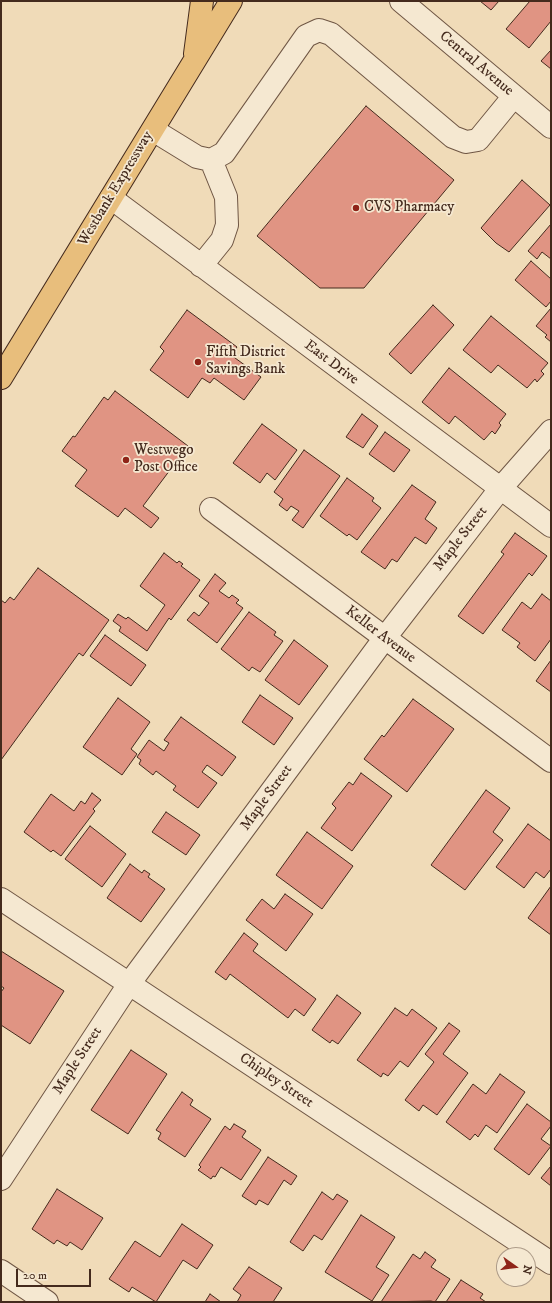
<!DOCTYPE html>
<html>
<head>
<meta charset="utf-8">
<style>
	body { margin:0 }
	#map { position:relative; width:552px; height:1303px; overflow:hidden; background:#f0dbb8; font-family:"IM FELL DW Pica",serif }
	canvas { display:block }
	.frame { position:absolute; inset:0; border:2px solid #442a1d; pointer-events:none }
	.north { position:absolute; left:496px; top:1247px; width:40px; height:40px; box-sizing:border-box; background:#f5e8d1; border:1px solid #ae9c89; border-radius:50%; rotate:104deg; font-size:11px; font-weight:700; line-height:16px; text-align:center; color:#442a1d }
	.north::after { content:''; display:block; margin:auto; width:14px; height:18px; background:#8f2418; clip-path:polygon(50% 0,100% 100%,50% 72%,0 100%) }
	.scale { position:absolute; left:16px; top:1269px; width:75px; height:18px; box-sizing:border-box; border:2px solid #442a1d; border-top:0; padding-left:5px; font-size:12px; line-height:14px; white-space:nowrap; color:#442a1d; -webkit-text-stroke:3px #f5e8d1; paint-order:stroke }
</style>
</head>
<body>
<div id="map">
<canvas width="552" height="1303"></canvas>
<div class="frame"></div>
<div class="north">N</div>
<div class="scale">20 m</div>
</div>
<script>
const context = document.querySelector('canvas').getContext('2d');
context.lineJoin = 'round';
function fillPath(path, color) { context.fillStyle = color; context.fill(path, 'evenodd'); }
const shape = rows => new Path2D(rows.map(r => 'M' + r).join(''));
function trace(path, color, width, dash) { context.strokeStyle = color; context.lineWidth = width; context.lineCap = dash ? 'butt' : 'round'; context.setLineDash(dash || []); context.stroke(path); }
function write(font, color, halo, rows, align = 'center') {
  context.font = font + ' "IM FELL DW Pica",serif'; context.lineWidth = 3.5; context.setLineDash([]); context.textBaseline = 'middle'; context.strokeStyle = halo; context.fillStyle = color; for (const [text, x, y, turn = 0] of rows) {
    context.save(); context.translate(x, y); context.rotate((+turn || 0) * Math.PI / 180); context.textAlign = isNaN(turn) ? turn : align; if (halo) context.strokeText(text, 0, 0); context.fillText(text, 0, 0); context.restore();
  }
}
const building = shape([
	[480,1,499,1,491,10,480,1],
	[530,1,551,1,551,21,529,48,506,29,530,1],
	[551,50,551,69,541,61,551,50],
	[366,106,454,180,364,288,320,288,257,236,366,106],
	[522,180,550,205,509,252,496,243,481,228,522,180],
	[551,224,551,259,542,252,537,259,528,251,551,224],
	[531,261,551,279,551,301,546,307,515,280,531,261],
	[433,305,454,325,411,374,389,354,433,305],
	[551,308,551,342,545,337,547,335,536,326,551,308],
	[187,310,237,347,231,355,261,377,244,400,214,378,210,383,202,378,188,398,150,370,164,351,160,347,187,310],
	[491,316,548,363,541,371,544,374,537,382,535,379,527,388,498,365,491,373,463,350,491,316],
	[449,368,506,414,499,423,501,425,495,434,492,431,484,440,455,416,449,424,422,402,449,368],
	[115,391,188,446,143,506,159,518,151,528,125,508,118,517,75,486,87,470,62,451,73,436,75,437,104,397,108,400,115,391],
	[362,414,378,426,363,448,346,437,362,414],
	[262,424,297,450,275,480,267,473,260,483,233,463,262,424],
	[385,432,410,450,394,472,369,454,385,432],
	[304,450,340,476,303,528,292,520,299,511,291,506,287,511,279,505,283,499,274,492,304,450],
	[347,478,374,498,372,501,381,508,357,540,349,534,347,536,320,516,347,478],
	[412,485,436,502,425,519,437,528,426,544,415,537,397,562,392,559,385,569,361,552,412,485],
	[515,533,547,556,532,576,529,573,483,634,458,616,504,554,501,552,515,533],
	[164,553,177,563,179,561,183,564,181,566,200,580,171,620,169,618,147,651,119,631,121,627,113,621,118,614,126,619,128,617,147,631,165,605,140,586,164,553],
	[38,568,109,620,83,656,79,653,1,760,1,600,5,603,10,597,14,600,38,568],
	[215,574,226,583,219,591,229,598,232,595,239,600,236,603,243,608,217,643,187,620,194,612,199,616,209,603,199,596,215,574],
	[542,594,551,601,551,639,535,661,517,647,520,643,502,630,522,602,531,609,542,594],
	[249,612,276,632,274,635,283,641,260,672,252,667,249,671,221,649,249,612],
	[105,635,146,665,131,686,90,656,105,635],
	[294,640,328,666,299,705,265,680,294,640],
	[551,660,551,692,536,681,551,660],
	[260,695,293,718,274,745,242,722,260,695],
	[118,698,150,722,131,749,137,754,122,775,83,747,118,698],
	[413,699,454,729,407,792,364,759,382,735,384,737,413,699],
	[181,717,236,757,222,776,207,765,202,772,217,783,198,808,173,790,176,786,156,771,153,775,139,764,141,760,137,757,149,740,164,751,169,743,164,740,181,717],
	[361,773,392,796,352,851,321,828,336,808,332,804,349,782,353,785,361,773],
	[486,790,510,808,493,832,503,840,465,890,431,865,486,790],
	[92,793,101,800,93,809,95,811,61,856,53,850,51,852,24,832,51,794,74,811,81,801,85,804,92,793],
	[166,812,200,835,186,855,152,832,166,812],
	[528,824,551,841,551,869,544,878,536,872,524,888,496,867,528,824],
	[90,826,126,854,102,887,65,859,90,826],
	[307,832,353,866,322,909,276,875,307,832],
	[130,864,142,873,144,870,150,874,148,877,165,889,141,922,107,898,130,864],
	[551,886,551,935,528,918,551,886],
	[285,894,313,914,286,951,246,920,262,899,274,909,285,894],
	[244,933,258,944,253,951,316,999,304,1016,295,1009,288,1018,230,974,226,980,215,972,244,933],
	[1,951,64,991,30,1044,1,1025,1,992,4,988,1,986,1,951],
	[337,995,361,1013,338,1044,332,1040,330,1043,312,1030,337,995],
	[395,1008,407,1016,412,1009,437,1028,408,1067,400,1061,388,1076,383,1073,381,1077,357,1060,395,1008],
	[449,1023,460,1031,443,1054,468,1073,437,1115,423,1105,419,1111,405,1100,434,1062,425,1054,449,1023],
	[131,1050,167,1074,128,1134,91,1110,131,1050],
	[500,1074,525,1092,497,1133,486,1125,478,1137,475,1134,470,1140,446,1122,473,1084,486,1094,500,1074],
	[182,1092,193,1100,190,1105,211,1119,185,1157,158,1139,161,1133,156,1130,182,1092],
	[527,1104,551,1122,551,1126,541,1139,551,1146,529,1175,494,1149,527,1104],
	[234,1124,246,1131,242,1137,261,1150,241,1180,221,1167,215,1177,213,1176,211,1179,198,1170,201,1167,199,1165,225,1126,230,1130,234,1124],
	[268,1157,297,1176,291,1185,284,1180,268,1205,259,1200,256,1205,242,1196,268,1157],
	[551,1166,551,1186,541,1178,551,1166],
	[57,1189,103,1218,82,1250,70,1242,67,1246,57,1240,54,1244,32,1229,57,1189],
	[322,1192,333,1200,337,1194,348,1201,322,1240,314,1235,303,1251,290,1242,322,1192],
	[361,1215,395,1237,376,1267,389,1275,372,1301,325,1272,361,1215],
	[182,1224,213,1245,197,1269,183,1260,156,1302,132,1287,129,1292,109,1279,135,1241,160,1257,182,1224],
	[425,1252,436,1260,431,1267,450,1279,435,1302,431,1301,381,1302,413,1254,420,1259,425,1252],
	[249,1267,282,1288,273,1302,237,1302,241,1295,233,1289,249,1267],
	[461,1280,483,1294,480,1298,486,1302,446,1302,461,1280],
	[210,1294,221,1302,205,1302,210,1294]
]);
fillPath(building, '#e09483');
trace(building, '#442a1d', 1);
const minor = shape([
	[401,1,551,127],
	[153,130,197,157,211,160,224,153,306,36,319,30,331,34,453,137,466,142,478,140,514,96],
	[111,198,551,526],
	[201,266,222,240,227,225,226,197,211,160],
	[211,509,551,761],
	[1,899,551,1263],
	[1,1179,129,984,384,639,500,489,551,431],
	[1,1271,47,1302]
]);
const highway = shape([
	[195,54,202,1],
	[1,378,231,1]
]);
trace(minor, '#6f5644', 24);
trace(highway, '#442a1d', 24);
trace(minor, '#f5e8d1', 22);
trace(highway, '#e8be7c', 22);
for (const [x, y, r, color] of [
	[356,208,4,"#8f2418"],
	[198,362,4,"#8f2418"],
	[126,460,4,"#8f2418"]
]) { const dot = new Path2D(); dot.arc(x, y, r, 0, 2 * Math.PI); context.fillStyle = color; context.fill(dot); trace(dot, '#f5e8d1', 1.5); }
write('15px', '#442a1d', '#f5e8d1', [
	["Central Avenue",476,64,40],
	["Westbank Expressway",116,189,-59],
	["East Drive",331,363,37],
	["Maple Street",461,539,-52],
	["Keller Avenue",380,635,37],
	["Maple Street",267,798,-54],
	["Maple Street",78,1061,-57],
	["Chipley Street",276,1081,34]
]);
write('15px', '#442a1d', '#f5e8d1', [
	["CVS Pharmacy",364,208],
	["Fifth District",206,353],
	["Savings Bank",206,370],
	["Westwego",134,451],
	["Post Office",134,468]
], 'left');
</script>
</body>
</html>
